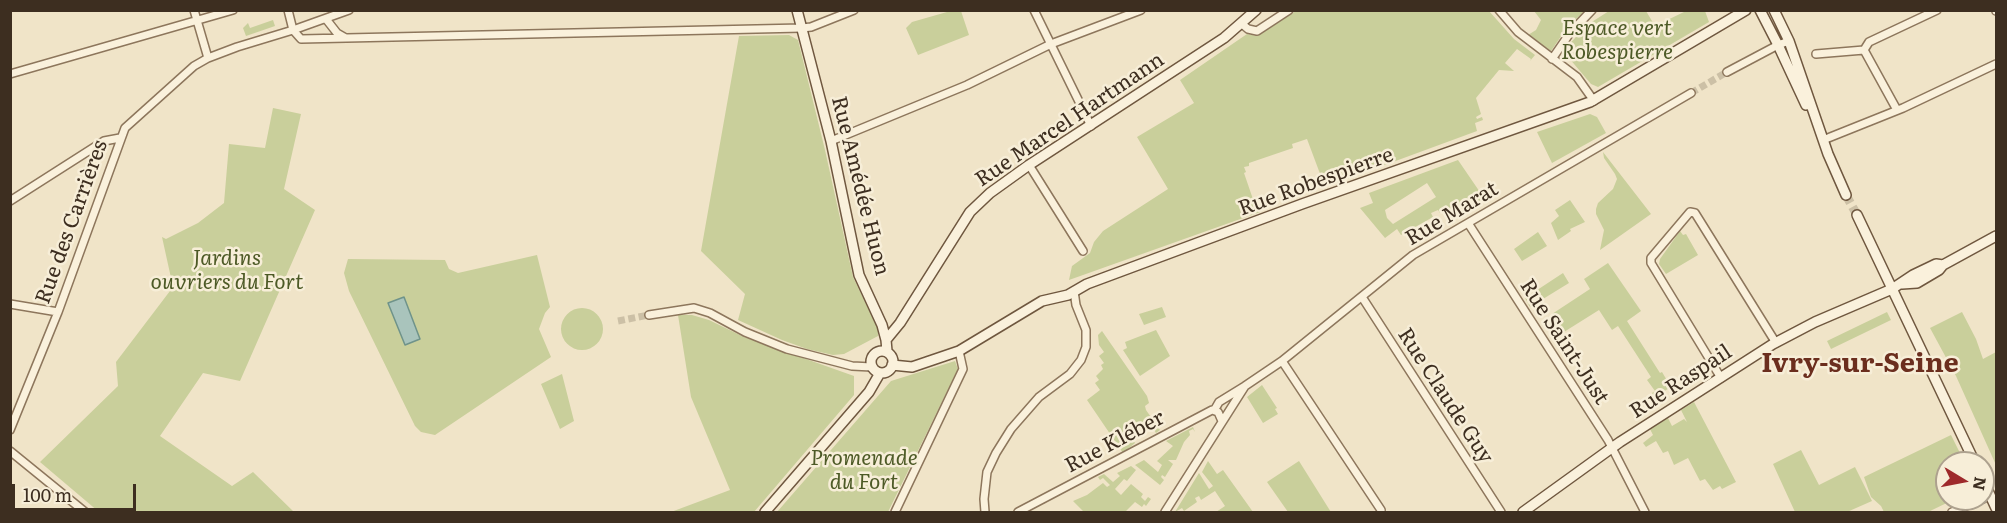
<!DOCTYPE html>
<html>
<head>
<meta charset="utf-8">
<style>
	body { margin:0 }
	#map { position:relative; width:2007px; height:523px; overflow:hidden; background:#f0e4c8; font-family:Literata,serif }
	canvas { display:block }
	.frame { position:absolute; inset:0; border:12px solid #3d2e20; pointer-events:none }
	.north { position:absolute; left:1935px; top:451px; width:60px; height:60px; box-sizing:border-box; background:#f7eed8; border:2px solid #ada18e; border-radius:50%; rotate:100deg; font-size:16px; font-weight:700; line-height:24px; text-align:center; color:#3d2e20 }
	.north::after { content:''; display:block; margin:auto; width:21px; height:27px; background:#9e2a2b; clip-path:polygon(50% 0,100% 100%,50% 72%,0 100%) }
	.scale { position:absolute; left:12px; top:484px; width:124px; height:27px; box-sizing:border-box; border:3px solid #3d2e20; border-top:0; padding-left:8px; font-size:18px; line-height:21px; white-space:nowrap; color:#3d2e20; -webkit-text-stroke:4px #f7eed8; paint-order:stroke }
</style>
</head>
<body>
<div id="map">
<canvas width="2007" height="523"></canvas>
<div class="frame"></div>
<div class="north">N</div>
<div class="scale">100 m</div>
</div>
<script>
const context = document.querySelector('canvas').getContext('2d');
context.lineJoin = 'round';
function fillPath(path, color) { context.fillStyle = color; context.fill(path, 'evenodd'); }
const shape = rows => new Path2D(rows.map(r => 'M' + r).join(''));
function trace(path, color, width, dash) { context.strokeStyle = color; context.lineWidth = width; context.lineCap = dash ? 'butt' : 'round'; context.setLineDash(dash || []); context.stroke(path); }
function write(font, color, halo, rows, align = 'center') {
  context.font = font + ' Literata,serif'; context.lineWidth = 5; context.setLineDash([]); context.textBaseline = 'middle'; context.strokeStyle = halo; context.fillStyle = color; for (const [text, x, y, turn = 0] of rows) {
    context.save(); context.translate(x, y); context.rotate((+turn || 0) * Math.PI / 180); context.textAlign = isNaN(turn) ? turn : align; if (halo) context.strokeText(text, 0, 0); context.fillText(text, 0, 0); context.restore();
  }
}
fillPath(shape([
	[954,10,961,11,969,35,918,55,906,28,912,22],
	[1296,11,1489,11,1514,39,1535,55,1530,61,1531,59,1517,49,1505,63,1514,71,1499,70,1476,98,1481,114,1476,117,1477,119,1482,117,1483,120,1475,123,1477,131,1325,187,1307,139,1292,144,1293,148,1249,163,1249,166,1244,167,1246,172,1244,173,1256,208,1258,207,1260,212,1069,280,1072,266,1090,253,1094,242,1103,231,1168,189,1137,137,1194,103,1180,80,1247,34,1257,36],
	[1534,11,1585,11,1568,26,1551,51,1528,35,1536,30,1541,20],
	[1609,11,1646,11,1655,26,1686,11,1705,11,1709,22,1598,87,1591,84,1563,51,1587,25],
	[273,20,275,26,246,36,243,28,248,23,250,28],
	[789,35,798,40,825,150,853,277,878,329,878,336,844,354,833,355,807,349,782,340,738,320,745,294,701,251,739,36],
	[273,108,301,114,284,189,315,210,240,381,203,373,160,436,232,486,253,472,294,512,99,512,40,462,118,386,116,362,173,287,162,237,166,239,198,223,224,203,229,144,265,148],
	[1590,114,1597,117,1606,133,1552,163,1537,132],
	[1603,152,1651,214,1600,250,1604,230,1596,214,1596,209,1598,203,1613,189,1617,179,1615,174,1604,158],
	[1458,160,1486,201,1453,215,1448,208,1440,213,1438,210,1431,213,1433,217,1401,235,1397,229,1385,238,1360,208,1373,203,1369,193],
	[1427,183,1436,197,1393,224,1387,218,1385,210],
	[1570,200,1585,222,1570,229,1571,231,1558,240,1551,223,1559,216,1555,210],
	[1680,231,1683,235,1686,234,1698,255,1666,274,1659,264,1660,259],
	[1538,232,1547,246,1522,261,1514,249],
	[537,255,550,307,545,313,539,329,551,357,435,435,421,432,415,426,349,291,344,273,348,259,445,260,449,269,458,273],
	[1608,263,1641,311,1627,321,1660,373,1662,372,1671,387,1655,397,1652,393,1655,391,1647,380,1651,377,1618,326,1612,330,1599,310,1556,337,1551,330,1559,324,1552,314,1590,289,1584,279],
	[1563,273,1569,283,1530,307,1525,298],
	[1162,307,1166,317,1144,325,1139,314],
	'561 329a21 21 0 1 1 42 0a21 21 0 1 1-42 0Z',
	[1887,312,1891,320,1831,349,1827,341],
	[1962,312,1976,339,1983,359,1996,352,1996,465,1956,376,1930,328],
	[678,315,692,315,709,320,744,337,854,376,854,395,754,512,671,512,730,490,691,397],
	[1156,330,1170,356,1140,376,1123,350,1127,348,1125,342],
	[1102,331,1147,396,1149,403,1145,406,1146,410,1160,430,1156,433,1151,425,1143,431,1139,426,1133,429,1128,432,1135,443,1123,453,1087,400,1100,390,1095,383,1099,380,1096,376,1103,369,1101,365,1104,363,1099,356,1104,352,1099,345,1098,335],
	[955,361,958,369,888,512,777,512,891,381],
	[562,374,574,421,560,429,541,384],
	[1262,385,1277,408,1275,409,1278,414,1263,423,1247,397],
	[1694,402,1736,482,1722,489,1720,486,1713,490,1705,479,1700,481,1688,458,1674,465,1668,451,1663,453,1656,441,1646,447,1643,443,1653,435,1650,429,1668,418,1672,426,1684,419,1687,422,1681,410],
	[1193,427,1195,432,1193,429,1189,431,1190,435,1184,442,1176,460,1168,460,1173,464,1165,477,1162,475,1161,477,1164,480,1160,485,1135,465,1144,460,1158,472,1162,465,1157,461,1173,446,1166,441],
	[1951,435,1965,463,1947,463,1947,499,1955,499,1928,512,1884,512,1881,506,1871,497,1864,477],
	[1801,450,1819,485,1855,467,1872,501,1847,512,1795,512,1773,464],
	[1208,461,1217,474,1223,470,1253,512,1216,512,1225,506,1215,491,1201,500,1199,496,1195,498,1197,502,1184,511,1182,508,1175,512,1199,473,1209,489,1213,486,1202,472],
	[1299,461,1329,509,1331,512,1288,512,1267,482],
	[1131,466,1136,470,1127,481,1124,479,1115,489,1121,495,1131,484,1143,494,1141,497,1145,501,1148,497,1151,499,1146,506,1144,504,1142,507,1135,502,1125,512,1084,512,1073,501,1087,495,1103,483,1107,487,1110,485,1103,478,1100,480,1098,477,1104,474,1113,482,1120,476,1117,473]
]), '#c9cf9b');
const water = shape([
	[404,297,420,339,405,345,388,303,404,297]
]);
fillPath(water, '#a9c4bc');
trace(water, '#6f938a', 1.5);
trace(shape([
	[1691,93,1727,72],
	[618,321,649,315]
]), '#ccc0a6', 7, [7, 3.5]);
trace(shape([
	[1846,195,1857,215]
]), '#ccc0a6', 9, [9, 4.5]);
const street = shape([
	[194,10,208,58],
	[288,10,293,30,301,39,802,28,811,27,854,10],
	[1034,10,1091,126],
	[1499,10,1518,32,1577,77,1594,101],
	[1996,10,1996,11],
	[326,19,337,33,344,37],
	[1242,24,1248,29,1257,31,1289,10],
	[1864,50,1869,42,1937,10],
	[1864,50,1897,110],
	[1816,54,1864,50],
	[1552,59,1570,33,1592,10],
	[1727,72,1778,45,1789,41],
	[10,74,233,10],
	[1823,140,1903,108,1996,64],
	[831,141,967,85,1051,44,1141,10],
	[1029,165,1083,251],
	[10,201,104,141,120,138],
	[1468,223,1608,440,1645,512],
	[1362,297,1501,512],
	[10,304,58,312],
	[649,315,694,308,710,313,745,332,787,349,852,366,872,367],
	[1282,361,1381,510],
	[1721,378,1651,263,1651,258,1690,212,1695,213,1776,343],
	[1215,409,1219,402,1245,386],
	[10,430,58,312,125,128,194,66,208,58,237,47,293,30,349,10],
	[10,451,85,512],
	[895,512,963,369,959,351],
	[985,512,984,499,987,472,996,453,1011,429,1039,397,1070,374,1081,360,1086,347,1086,330,1076,305,1074,291],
	[1018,512,1212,410,1218,412,1222,421],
	[1165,512,1245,386,1282,361,1413,255,1691,93],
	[1952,512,1983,499]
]);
const secondary = shape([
	[797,10,831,141,859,275,882,325,886,340,887,351],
	[1760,10,1778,45,1806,105],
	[1774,10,1789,41,1828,154,1846,195],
	[1857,215,1975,463],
	[1902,284,1917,283,1939,270,1943,265,1996,236],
	[886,340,900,323,970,212,990,193,1029,165,1224,38,1256,10],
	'871 362a11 11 0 1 1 22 0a11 11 0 1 1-22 0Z',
	[892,365,912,367,959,351,1042,301,1068,295,1087,284,1302,204,1590,102,1746,10],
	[1983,480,1996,508],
	[765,512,869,392,880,373],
	[1523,512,1620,442,1773,344,1815,322,1892,289,1913,275,1936,264,1943,265]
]);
trace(street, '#8d765c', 10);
trace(secondary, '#6f573f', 12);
trace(street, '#faf1dc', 7);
trace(secondary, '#faf1dc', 9);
write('italic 21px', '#4d5a26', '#f7eed8', [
	["Espace vert",1617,29],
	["Robespierre",1617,53],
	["Jardins",227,259],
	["ouvriers du Fort",227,283],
	["Promenade",864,459],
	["du Fort",864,483]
]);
write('21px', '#3d2e20', '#f7eed8', [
	["Rue Marcel Hartmann",1070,120,-34],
	["Rue Robespierre",1316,182,-20],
	["Rue Amédée Huon",860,186,76],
	["Rue Marat",1452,214,-31],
	["Rue des Carrières",72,222,-70],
	["Rue Saint-Just",1564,342,57],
	["Rue Raspail",1681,382,-33],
	["Rue Claude Guy",1445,396,57],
	["Rue Kléber",1115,442,-28]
]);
write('bold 27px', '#6b2e1e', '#f7eed8', [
	["Ivry-sur-Seine",1860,364]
]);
</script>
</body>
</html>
